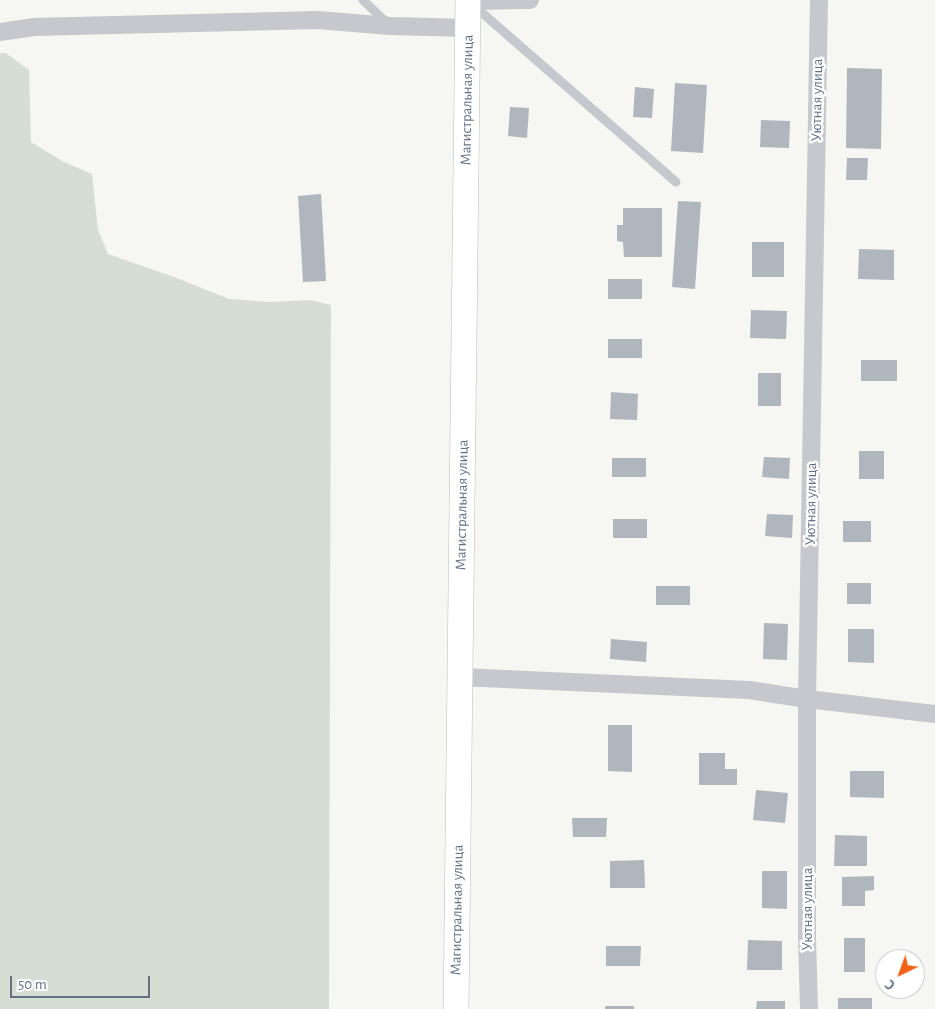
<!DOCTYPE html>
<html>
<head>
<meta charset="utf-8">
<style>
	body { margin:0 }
	#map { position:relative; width:935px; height:1009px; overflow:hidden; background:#f6f6f2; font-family:"Alegreya Sans",sans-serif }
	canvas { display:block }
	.north { position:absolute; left:875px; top:949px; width:50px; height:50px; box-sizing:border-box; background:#fff; border:1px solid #c0c7cf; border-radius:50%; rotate:222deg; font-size:14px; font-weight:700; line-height:20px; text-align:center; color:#627286 }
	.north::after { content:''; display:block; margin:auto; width:18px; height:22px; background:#f25f16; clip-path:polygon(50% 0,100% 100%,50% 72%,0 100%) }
	.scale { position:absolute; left:10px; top:976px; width:140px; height:22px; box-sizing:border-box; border:2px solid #627286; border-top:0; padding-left:6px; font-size:15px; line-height:18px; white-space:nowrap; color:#627286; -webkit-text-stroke:4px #fff; paint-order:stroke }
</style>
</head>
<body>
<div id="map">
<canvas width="935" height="1009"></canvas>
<div class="north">С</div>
<div class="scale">50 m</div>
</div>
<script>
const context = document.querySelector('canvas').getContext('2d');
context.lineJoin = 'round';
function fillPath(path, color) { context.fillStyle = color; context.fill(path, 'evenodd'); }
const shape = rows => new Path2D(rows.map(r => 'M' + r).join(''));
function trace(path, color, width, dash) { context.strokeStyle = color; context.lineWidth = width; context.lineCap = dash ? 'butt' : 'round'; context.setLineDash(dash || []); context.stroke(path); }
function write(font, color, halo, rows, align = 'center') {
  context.font = font + ' "Alegreya Sans",sans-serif'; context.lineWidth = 5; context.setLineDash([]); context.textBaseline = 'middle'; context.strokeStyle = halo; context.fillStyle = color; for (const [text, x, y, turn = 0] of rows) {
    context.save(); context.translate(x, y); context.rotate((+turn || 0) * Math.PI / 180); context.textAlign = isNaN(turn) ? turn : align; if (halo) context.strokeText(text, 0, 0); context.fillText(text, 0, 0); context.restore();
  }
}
fillPath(shape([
	[0,53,6,53,29,70,31,142,62,161,92,174,98,230,108,254,174,277,229,299,270,302,310,300,331,305,329,1009,0,1009]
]), '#d6ded3');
fillPath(shape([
	[847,68,882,69,881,149,846,148],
	[675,83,707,85,703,153,671,151],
	[635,87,654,89,652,118,633,117],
	[510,107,529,108,527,138,508,136],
	[761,120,790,121,789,148,760,147],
	[847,158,868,158,867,180,846,180],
	[321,194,326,281,303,282,298,196],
	[678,201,701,202,695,289,672,287],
	[623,208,662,208,662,257,624,257,623,242,617,241,617,225,623,225],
	[752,242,784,242,784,277,752,277],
	[859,249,894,250,894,280,858,279],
	[608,279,642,279,642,299,608,299],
	[751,310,787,311,786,339,750,338],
	[608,339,642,339,642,358,608,358],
	[861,360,897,360,897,381,861,381],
	[758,373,781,373,781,406,758,406],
	[611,392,638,394,637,420,610,419],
	[859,451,884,451,884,479,859,479],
	[764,457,790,458,789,479,762,477],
	[612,458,646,458,646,477,612,477],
	[767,514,793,515,792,538,765,536],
	[613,519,647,519,647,538,613,538],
	[843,521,871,521,871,542,843,542],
	[847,583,871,583,871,604,847,604],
	[656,586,690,586,690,605,656,605],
	[764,623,788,624,787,660,763,659],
	[848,629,874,629,874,663,848,662],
	[611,639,647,642,646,662,610,659],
	[608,725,632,725,632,772,608,771],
	[699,753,725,753,725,769,737,769,737,785,699,785],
	[850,771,884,771,884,798,850,797],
	[756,790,788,793,785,823,753,820],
	[572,818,607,818,606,837,573,837],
	[835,835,867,836,867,866,834,866],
	[644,860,645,888,610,888,610,861],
	[762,871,787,871,787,909,762,908],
	[874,876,874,890,865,891,865,906,842,906,842,877],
	[844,938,865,938,865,972,844,972],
	[748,940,782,941,782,970,747,970],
	[606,946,641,946,640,966,606,966],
	[838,998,872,998,872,1009,838,1009],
	[757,1001,785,1001,785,1009,756,1009],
	[605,1006,634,1006,634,1009,605,1009]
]), '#afb6bd');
const secondary = shape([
	[456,1009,468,0]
]);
trace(secondary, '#b9bdc3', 26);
trace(shape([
	[363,0,388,24],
	[472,4,676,182]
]), '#c5c8cc', 9);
trace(shape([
	[468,1,530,0],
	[0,32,34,27,318,20,390,26,468,28],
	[460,677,749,690,807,699,935,714],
	[809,1009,807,938,807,699,819,0]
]), '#c5c8cc', 18);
trace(secondary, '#fff', 25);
write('15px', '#627286', '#fff', [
	["Магистральная улица",467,100,-89],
	["Уютная улица",817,100,-89],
	["Уютная улица",811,504,-89],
	["Магистральная улица",462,505,-89],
	["Уютная улица",807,909,-90],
	["Магистральная улица",457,910,-89]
]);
</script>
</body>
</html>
